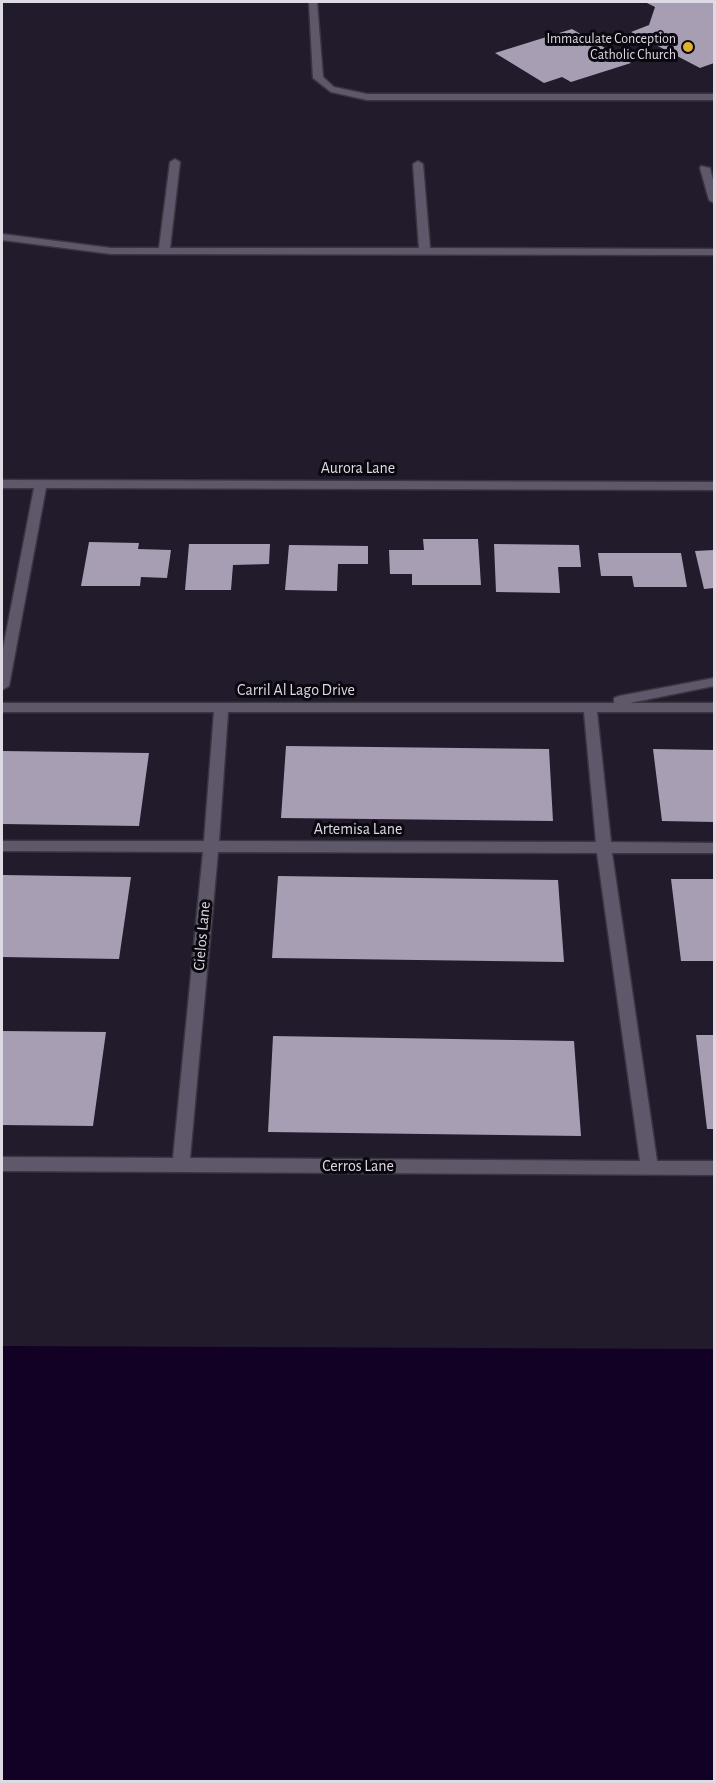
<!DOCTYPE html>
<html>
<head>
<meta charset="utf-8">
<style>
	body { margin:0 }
	#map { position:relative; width:716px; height:1783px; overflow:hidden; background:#221b2b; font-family:"Alegreya Sans",sans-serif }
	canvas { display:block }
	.frame { position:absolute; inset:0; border:3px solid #dedae4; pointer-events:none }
</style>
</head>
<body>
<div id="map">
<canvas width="716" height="1783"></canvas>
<div class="frame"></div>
</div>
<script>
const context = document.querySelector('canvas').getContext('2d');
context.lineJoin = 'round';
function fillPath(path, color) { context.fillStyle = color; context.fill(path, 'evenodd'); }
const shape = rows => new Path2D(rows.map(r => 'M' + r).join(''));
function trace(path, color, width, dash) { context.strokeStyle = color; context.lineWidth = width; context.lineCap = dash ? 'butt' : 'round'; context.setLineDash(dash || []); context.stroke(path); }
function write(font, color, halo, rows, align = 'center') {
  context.font = font + ' "Alegreya Sans",sans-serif'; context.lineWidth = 6; context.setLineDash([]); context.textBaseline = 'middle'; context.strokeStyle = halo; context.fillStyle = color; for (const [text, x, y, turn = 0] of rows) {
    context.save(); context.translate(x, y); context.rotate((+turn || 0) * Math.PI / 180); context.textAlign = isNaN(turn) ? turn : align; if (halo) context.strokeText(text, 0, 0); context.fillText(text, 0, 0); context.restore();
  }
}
fillPath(shape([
	[2,1346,714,1349,714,1781,2,1781]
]), '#130025');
fillPath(shape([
	[645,2,714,2,714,63,700,68,631,32,649,25,655,7],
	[572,29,631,63,571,82,562,77,544,83,495,53],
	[423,539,478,539,481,585,412,585,412,574,390,574,389,550,424,550],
	[89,542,139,543,138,549,171,550,167,578,141,577,140,586,81,586],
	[189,544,270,544,269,564,233,565,231,590,185,590],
	[494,544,579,545,581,567,558,567,560,593,496,592],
	[289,545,368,546,368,564,338,564,337,591,285,590],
	[714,550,714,588,704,589,695,551],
	[598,553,681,553,687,587,634,587,632,576,601,576],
	[286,746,549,749,553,821,281,818],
	[653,749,714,750,714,822,662,821],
	[2,751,149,753,139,826,2,824],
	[2,875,131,877,119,959,2,957],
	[278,876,558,880,564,962,272,958],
	[671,879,714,879,714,961,681,961],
	[2,1031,106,1032,93,1126,2,1125],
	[696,1035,714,1035,714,1129,707,1129],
	[273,1036,574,1041,581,1136,268,1132]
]), '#a79eb3');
const minor = shape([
	[309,2,317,2,323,77,334,87,367,94,714,94,714,100,367,100,331,92,313,78,309,2],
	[175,159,180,162,170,248,419,248,413,164,418,161,423,164,430,248,714,249,714,255,111,254,2,240,2,234,111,248,159,248,170,162,175,159],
	[701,166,710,168,714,184,714,203,709,200,700,168,701,166],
	[2,480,714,482,714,490,46,488,9,686,2,690,2,654,34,488,2,488,2,480],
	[714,678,714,686,630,703,714,703,714,712,597,712,611,842,714,843,714,853,612,853,657,1161,714,1161,714,1175,2,1171,2,1157,173,1158,203,852,2,851,2,841,204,841,214,712,2,712,2,703,614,703,614,698,619,696,714,678],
	[228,712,584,712,596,842,219,841,228,712],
	[218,852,597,853,640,1161,190,1158,218,852]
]);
trace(minor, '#3a3541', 3);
fillPath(minor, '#5f586a');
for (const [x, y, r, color] of [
	[688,47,6,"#e1af34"]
]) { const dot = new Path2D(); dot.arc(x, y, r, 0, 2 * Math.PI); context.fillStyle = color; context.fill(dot); trace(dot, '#0a070e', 2); }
write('14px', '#dedae4', '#0a070e', [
	["Immaculate Conception",676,39],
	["Catholic Church",676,55]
], 'right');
write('16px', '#dedae4', '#0a070e', [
	["Aurora Lane",358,468],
	["Carril Al Lago Drive",296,690],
	["Artemisa Lane",358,829],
	["Cielos Lane",202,936,-85],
	["Cerros Lane",358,1166]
]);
</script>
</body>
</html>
